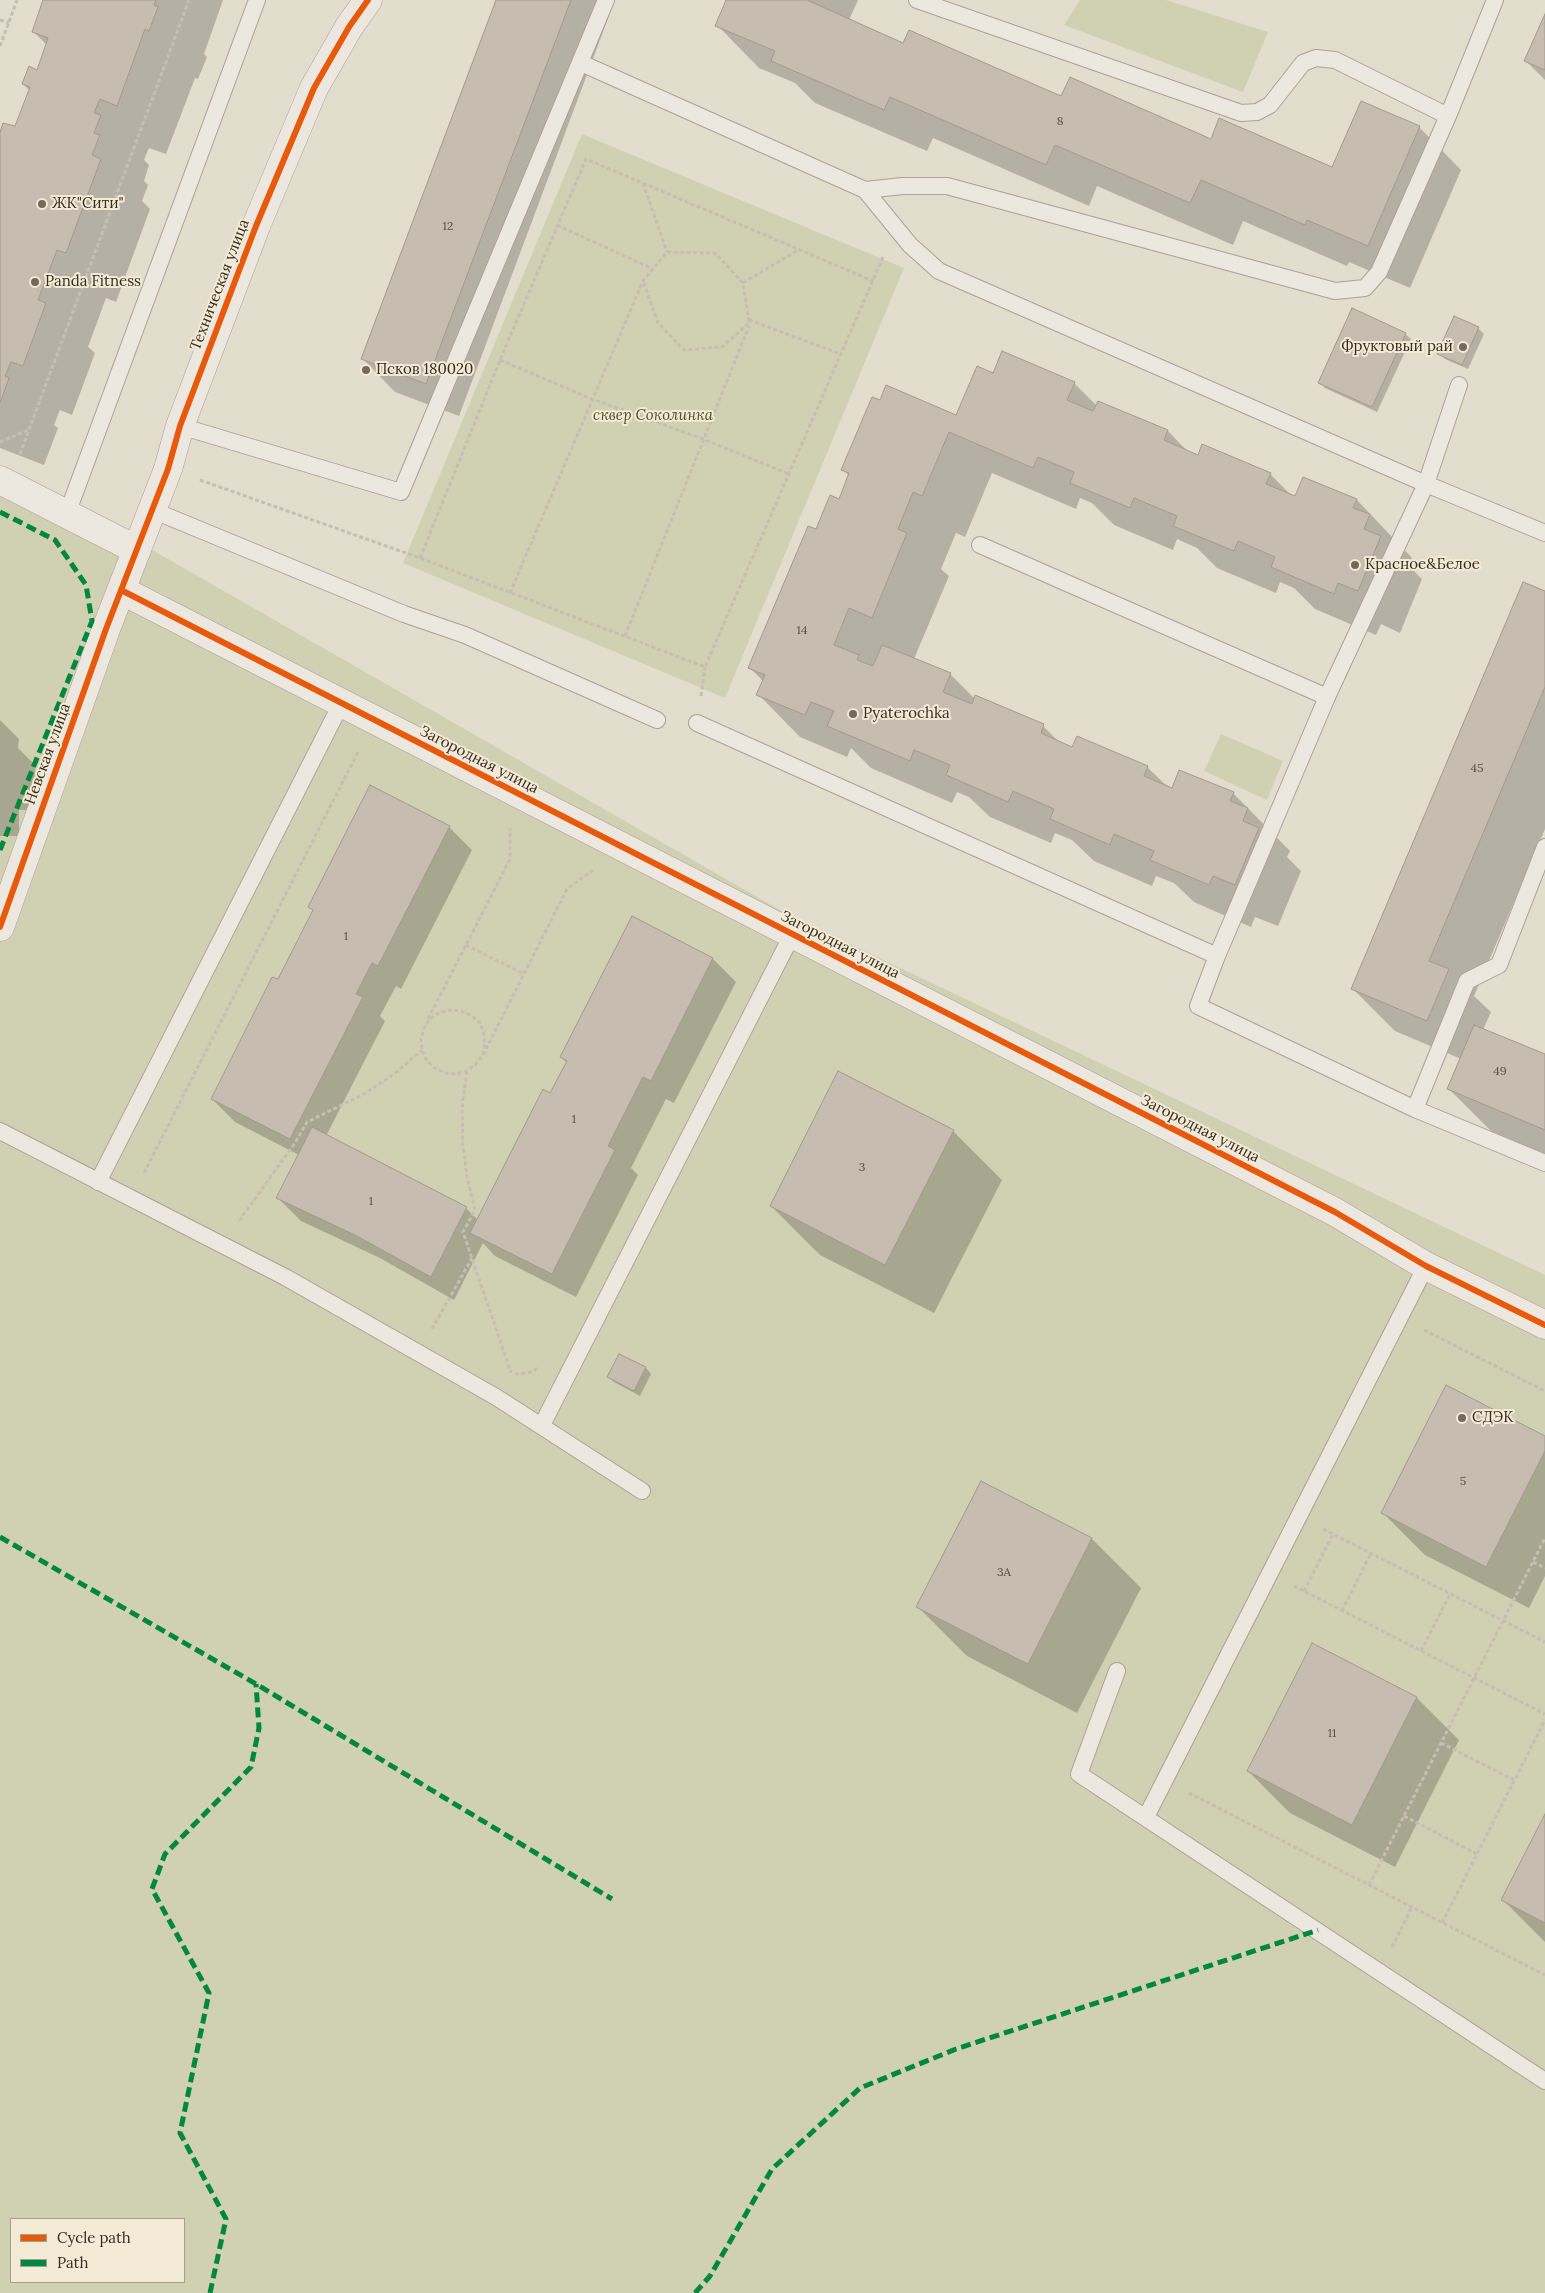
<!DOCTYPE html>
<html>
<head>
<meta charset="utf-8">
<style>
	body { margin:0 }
	#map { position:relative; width:1545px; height:2293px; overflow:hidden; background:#e3ddce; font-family:Lora,serif }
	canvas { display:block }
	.legend { position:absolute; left:10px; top:2218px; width:175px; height:65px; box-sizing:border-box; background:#f3ebd5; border:1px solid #a79e8d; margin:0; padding:6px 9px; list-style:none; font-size:15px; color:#362b20 }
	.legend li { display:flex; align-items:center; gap:10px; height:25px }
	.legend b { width:25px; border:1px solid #a79e8d }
</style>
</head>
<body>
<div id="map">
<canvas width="1545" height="2293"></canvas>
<ul class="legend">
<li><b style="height:6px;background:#e8590c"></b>Cycle path</li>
<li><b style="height:6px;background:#00873e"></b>Path</li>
</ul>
</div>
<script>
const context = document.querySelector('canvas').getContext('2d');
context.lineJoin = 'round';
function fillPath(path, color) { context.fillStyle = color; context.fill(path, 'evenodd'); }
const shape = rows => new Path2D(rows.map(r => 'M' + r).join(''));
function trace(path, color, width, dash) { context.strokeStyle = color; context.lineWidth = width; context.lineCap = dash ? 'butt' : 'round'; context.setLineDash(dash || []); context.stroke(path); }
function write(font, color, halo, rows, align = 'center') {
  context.font = font + ' Lora,serif'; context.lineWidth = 4; context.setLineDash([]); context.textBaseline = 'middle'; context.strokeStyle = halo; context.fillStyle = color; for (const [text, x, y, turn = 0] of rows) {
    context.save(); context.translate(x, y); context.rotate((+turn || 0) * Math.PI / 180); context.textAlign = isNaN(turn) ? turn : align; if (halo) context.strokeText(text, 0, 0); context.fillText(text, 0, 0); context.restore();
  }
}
fillPath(shape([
	[1080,0,1166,0,1268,32,1243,92,1064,25],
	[582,134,904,268,725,698,403,563],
	[0,467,121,532,787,914,1545,1275,1545,2293,0,2293],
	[11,2219,184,2219,184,2282,11,2282],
	[1221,734,1283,761,1267,800,1204,771]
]), '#d0d1b2');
fillPath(shape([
	[45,0,223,0,204,54,207,57,198,79,195,78,166,154,149,148,144,160,149,165,144,181,148,185,142,201,150,209,116,302,106,298,88,347,95,353,72,415,60,410,54,425,58,428,44,465,0,448,0,136,16,128,30,91,23,84,37,71,47,45,33,31],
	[498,0,604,0,612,8,459,416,395,392,363,359],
	[728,0,858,0,849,20,904,44,1062,98,1211,140,1333,169,1419,127,1461,170,1410,288,1349,262,1347,266,1243,221,1233,245,1097,186,1089,206,933,138,927,151,815,103,795,83,759,68,717,25],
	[1545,17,1545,80,1526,61],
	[1478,328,1484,334,1468,369,1445,359,1439,353],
	[1405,334,1411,339,1377,412,1325,388,1320,382],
	[993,375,1074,383,1097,406,1099,402,1168,431,1188,452,1198,456,1270,474,1291,495,1296,497,1304,478,1357,500,1412,558,1408,565,1422,579,1400,633,1381,624,1376,635,1315,609,1294,588,1280,582,1276,593,1217,568,1197,548,1177,539,1173,550,1114,525,1092,503,1080,498,1076,509,992,473,965,537,956,533,941,569,949,576,914,659,950,674,975,699,1043,726,1060,743,1073,748,1147,767,1169,788,1233,793,1290,851,1287,857,1301,871,1278,926,1255,917,1251,927,1194,902,1174,883,1156,876,1152,886,1094,861,1072,840,1055,833,1051,843,990,817,969,797,957,792,952,803,871,768,851,748,847,757,800,737,758,694,763,681,750,668,816,531,839,500,849,476,843,469,880,401,957,416],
	[1545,593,1545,829,1474,996,1491,1012,1483,1030,1545,1056,1545,1154,1491,1131,1449,1089,1461,1059,1395,1031,1353,989],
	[0,720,19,739,18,748,35,765,34,810,19,810,19,836,0,836],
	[449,827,472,850,401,989,396,986,380,1016,385,1021,326,1136,466,1208,478,1220,567,1063,561,1057,632,918,713,959,736,982,674,1103,666,1099,631,1168,638,1175,576,1297,495,1256,483,1243,454,1300,380,1258,301,1221,277,1197,299,1155,235,1122,212,1099,278,981,314,911,310,907],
	[953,1131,1002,1180,934,1313,820,1255,771,1206],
	[620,1355,646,1368,651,1374,640,1396,614,1382,609,1377],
	[1545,1437,1545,1576,1529,1608,1425,1555,1383,1513],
	[981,1482,1092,1539,1141,1588,1077,1713,967,1656,918,1607],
	[1417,1698,1459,1740,1395,1867,1290,1813,1248,1771],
	[1545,1817,1545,1942,1503,1900]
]), '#0003');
const building = shape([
	[43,0,156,0,154,5,158,7,149,31,145,29,117,106,100,99,94,113,101,115,94,133,100,135,92,155,101,159,66,253,57,250,38,300,46,303,23,366,11,362,5,376,9,378,0,403,0,132,3,123,15,126,30,87,22,84,29,66,37,70,48,38,32,32,43,0],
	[496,0,571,0,426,384,361,359,496,0],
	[726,0,807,0,903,43,909,30,1061,96,1070,77,1211,139,1219,118,1332,167,1361,101,1420,126,1368,246,1307,220,1305,225,1201,180,1190,203,1055,145,1046,165,890,97,884,110,771,61,775,51,715,26,726,0],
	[1545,14,1545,70,1524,61,1545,14],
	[1352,308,1406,333,1372,407,1318,383,1352,308],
	[1454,316,1479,327,1462,365,1437,354,1454,316],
	[1002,351,1075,382,1067,400,1093,411,1098,401,1168,430,1164,440,1198,455,1202,444,1271,473,1266,484,1295,496,1303,477,1357,499,1353,508,1370,514,1364,529,1381,536,1358,591,1338,583,1334,594,1271,567,1275,557,1238,541,1234,551,1173,526,1177,516,1134,498,1130,508,1070,483,1074,472,1038,457,1033,468,949,432,922,496,913,492,898,529,907,533,872,618,849,608,834,645,859,655,857,660,873,666,882,645,951,673,943,692,972,704,975,695,1044,724,1041,733,1072,747,1077,736,1148,766,1144,776,1172,788,1179,770,1234,792,1230,801,1248,808,1243,821,1259,828,1235,885,1213,876,1209,885,1150,860,1154,851,1114,834,1110,845,1050,819,1054,809,1013,791,1008,802,946,775,950,765,914,750,910,761,827,726,834,711,811,702,805,715,756,695,765,675,748,668,808,526,816,529,830,495,839,499,849,473,841,470,872,397,880,400,886,385,956,415,977,366,993,373,1002,351],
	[1523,582,1545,591,1545,687,1429,961,1449,969,1427,1021,1351,989,1523,582],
	[370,785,450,826,378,966,372,963,356,994,363,997,290,1139,211,1099,272,977,278,979,313,910,308,907,370,785],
	[632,916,713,958,651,1081,643,1077,608,1146,615,1150,552,1274,470,1233,543,1089,550,1093,567,1061,560,1057,632,916],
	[1474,1025,1545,1054,1545,1130,1447,1089,1474,1025],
	[838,1071,954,1130,885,1265,770,1206,838,1071],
	[312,1127,467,1207,431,1277,355,1235,276,1198,312,1127],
	[619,1354,646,1367,634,1391,607,1377,619,1354],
	[1446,1385,1545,1436,1545,1451,1486,1567,1381,1513,1446,1385],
	[981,1481,1092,1538,1028,1664,916,1607,981,1481],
	[1312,1643,1417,1697,1352,1825,1247,1771,1312,1643],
	[1545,1814,1545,1923,1501,1900,1545,1814]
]);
fillPath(building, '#c6bcaf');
trace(building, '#a3998e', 1);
const service = shape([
	[581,63,865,190,903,186,947,186,1335,291,1365,288,1379,272,1448,116,1335,60,1316,58,1303,63,1270,105,1257,112,1241,113,917,0],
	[1448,116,1495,0],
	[865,190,910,245,939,271,1426,484,1327,697,980,545],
	[1459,385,1426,484,1545,533],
	[180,426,401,492,606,0],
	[152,510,404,614,465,635,657,720],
	[67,514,257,0],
	[697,723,1217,956,1327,697],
	[1545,847,1499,965,1467,981,1415,1109,1545,1163],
	[1217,956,1198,1006,1415,1109],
	[0,1131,285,1277,496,1397,642,1491],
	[98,1182,341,704],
	[542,1425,792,935],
	[1117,1671,1079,1774,1545,2081],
	[1146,1817,1426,1266]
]);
const minor = shape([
	[0,480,137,550],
	[121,590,1335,1212,1426,1266,1545,1325],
	[0,927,106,629,168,469,180,426,256,226,314,88,349,27,368,0]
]);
trace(service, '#a8a297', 18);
trace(minor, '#a8a297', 29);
trace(shape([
	[0,20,9,23],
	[0,46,17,0],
	[643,183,667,252],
	[557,225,653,269],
	[743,283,798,250],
	[749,320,841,354],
	[500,360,592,399,703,439,789,474],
	[0,442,28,430],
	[20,454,189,0],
	[200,480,420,558,705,667,883,257],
	[420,558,500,360,586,159,873,281],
	[510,593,643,281,667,252,715,253,743,283,749,323,722,347,684,350,658,323,643,281],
	[625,636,749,326],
	[701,696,705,667],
	[466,945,524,974],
	[428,1019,510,859,510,828],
	[483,1055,485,1044,484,1033,480,1023,471,1015,461,1011,450,1010,439,1013,430,1019,424,1028,421,1039,422,1050,427,1061,435,1068,445,1073,456,1074,467,1071,476,1064,483,1055,567,889,593,870],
	[467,1071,462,1108,463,1145,467,1177,475,1210,463,1232,511,1373],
	[144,1173,359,750],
	[239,1221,295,1143,307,1122,364,1094,394,1074,422,1050],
	[432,1329,472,1258],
	[1424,1330,1545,1391],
	[515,1374,528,1373,538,1368],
	[1323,1529,1545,1642],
	[1533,1562,1545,1568],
	[1294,1586,1545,1714],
	[1304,1591,1333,1534],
	[1342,1611,1371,1553],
	[1421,1651,1450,1594],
	[1441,1743,1514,1780],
	[1189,1793,1545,1975],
	[1404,1816,1477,1854],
	[1369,1885,1545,1538],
	[1442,1923,1545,1720],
	[1392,1947,1412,1907]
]), '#c4bfb6', 3, [4, 2.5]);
trace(service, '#ece8df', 16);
trace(minor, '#ece8df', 28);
trace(shape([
	[0,512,55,540,86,585,92,621,0,850],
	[0,1537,256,1684,612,1899],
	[210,2293,226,2219,180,2133,209,1993,152,1889,165,1854,251,1767,259,1728,256,1684],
	[695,2293,710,2276,772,2169,860,2088,956,2049,1318,1930]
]), '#00873e', 5, [10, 5]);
trace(shape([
	[121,590,1335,1212,1426,1266,1545,1325],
	[0,927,106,629,168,469,180,426,256,226,314,88,349,27,368,0]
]), '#e8590c', 6);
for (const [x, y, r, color] of [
	[42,204,5,"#73695d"],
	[35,282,5,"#73695d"],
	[1463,347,5,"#73695d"],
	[366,370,5,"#73695d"],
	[1355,565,5,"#73695d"],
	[853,714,5,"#73695d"],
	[1462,1418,5,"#73695d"]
]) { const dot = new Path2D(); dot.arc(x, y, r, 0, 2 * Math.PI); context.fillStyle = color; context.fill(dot); trace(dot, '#f3ebd5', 2); }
write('12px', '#5a4f44', null, [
	["8",1060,122],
	["12",448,227],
	["14",802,631],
	["45",1477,769],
	["1",346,937],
	["49",1500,1072],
	["1",574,1120],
	["3",862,1168],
	["1",371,1202],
	["5",1463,1482],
	["3А",1004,1573],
	["11",1332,1734]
]);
write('15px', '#362b20', '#f3ebd5', [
	["ЖК\"Сити\"",52,204],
	["Panda Fitness",45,282],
	["Фруктовый рай",1453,347,"right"],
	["Псков 180020",376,370],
	["Красное&Белое",1365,565],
	["Pyaterochka",863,714],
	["СДЭК",1472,1418]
], 'left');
write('15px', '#362b20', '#f3ebd5', [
	["Техническая улица",220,285,-69],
	["Невская улица",48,754,-70],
	["Загородная улица",479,760,27],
	["Загородная улица",840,945,27],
	["Загородная улица",1200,1129,27]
]);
write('italic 15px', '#455128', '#f3ebd5', [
	["сквер Соколинка",653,416]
]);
</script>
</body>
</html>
